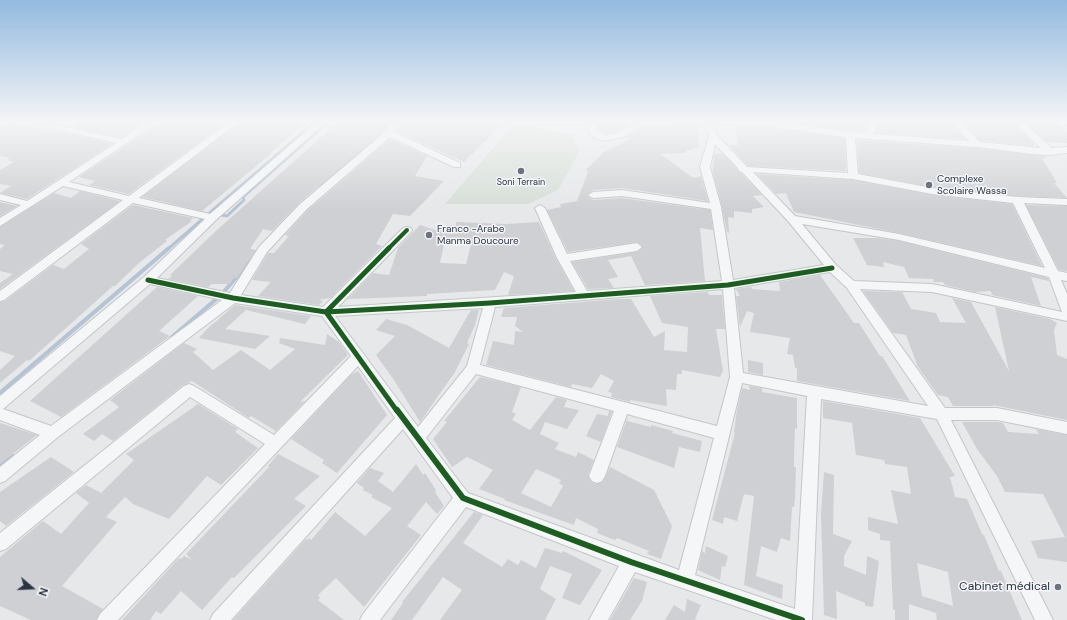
<!DOCTYPE html>
<html>
<head>
<meta charset="utf-8">
<style>
	body { margin:0 }
	#map { position:relative; width:1067px; height:620px; overflow:hidden; background:#e6e8ea; font-family:"DM Sans",sans-serif }
	canvas { display:block }
	.north { position:absolute; left:12px; top:568px; width:40px; height:40px; -webkit-text-stroke:3px #f4f6f9; paint-order:stroke; rotate:109deg; font-size:11px; font-weight:700; line-height:16px; text-align:center; color:#2b3445 }
	.north::after { content:''; display:block; margin:auto; width:14px; height:18px; background:#2b3445; clip-path:polygon(50% 0,100% 100%,50% 72%,0 100%) }
</style>
</head>
<body>
<div id="map">
<canvas width="1067" height="620"></canvas>
<div class="north">N</div>
</div>
<script>
const context = document.querySelector('canvas').getContext('2d');
context.lineJoin = 'round';
function fillPath(path, color) { context.fillStyle = color; context.fill(path, 'evenodd'); }
const shape = rows => new Path2D(rows.map(r => 'M' + r).join(''));
function trace(path, color, width, dash) { context.strokeStyle = color; context.lineWidth = width; context.lineCap = dash ? 'butt' : 'round'; context.setLineDash(dash || []); context.stroke(path); }
function write(font, color, halo, rows, align = 'center') {
  context.font = font + ' "DM Sans",sans-serif'; context.lineWidth = 3; context.setLineDash([]); context.textBaseline = 'middle'; context.strokeStyle = halo; context.fillStyle = color; for (const [text, x, y, turn = 0] of rows) {
    context.save(); context.translate(x, y); context.rotate((+turn || 0) * Math.PI / 180); context.textAlign = isNaN(turn) ? turn : align; if (halo) context.strokeText(text, 0, 0); context.fillText(text, 0, 0); context.restore();
  }
}
fillPath(shape([
	[514,124,572,135,579,152,558,190,528,204,445,204]
]), '#d6ded6');
trace(shape([
	[320,187,392,122],
	[217,214,227,216,244,200,243,197,328,122],
	[168,249,315,122]
]), '#b4c4d5', 3);
trace(shape([
	[172,337,221,295,254,257],
	[0,393,169,248]
]), '#b4c4d5', 4);
trace(shape([
	[0,466,13,457]
]), '#b4c4d5', 5.5);
fillPath(shape([
	[12,122,52,131,54,130,112,144,27,199,0,193,11,186,0,184,0,170,14,162,7,160,10,158,0,156,0,128],
	[80,122,145,122,122,137,73,127],
	[164,122,226,122,129,194,89,185,95,181,79,177,157,125],
	[240,122,307,122,270,153,272,153,202,211,142,197],
	[338,122,391,122,385,130,298,204,272,231,263,229,250,249,256,250,237,278,233,278,230,284,212,284,208,287,168,279,172,276,170,275,217,230],
	[403,122,504,122,464,162,396,131],
	[599,122,613,124,614,122,625,122,625,127,616,132,607,133,598,130],
	[675,122,698,122,699,147,685,151,686,153,661,154,689,175,694,178,701,176,708,201,622,188,593,190,587,196,593,200,622,198,710,210,713,230,700,228,705,281,645,285,631,256,608,260,618,277,608,279,614,288,588,289,572,262,637,252,643,248,643,246,637,242,568,252,547,210,561,207,560,204,577,201,588,172,586,170,603,153,631,138,626,137,649,123,662,127,664,124,672,125],
	[800,122,866,122,866,129,859,131,799,124],
	[877,122,951,122,965,139,876,133],
	[963,122,1013,122,1036,146,981,141],
	[1025,122,1056,122,1067,132,1067,143,1047,142],
	[739,124,845,138,846,171,748,166,729,145,738,145,736,132],
	[390,139,427,156,415,176,444,181,410,216,393,214,376,244,382,246,330,298,319,300,323,301,319,305,258,296,271,282,252,280,268,253,274,253,289,236,285,235,308,210],
	[857,140,977,148,1045,156,1047,158,1042,158,1057,183,1054,183,1067,198,1017,196,932,187,859,173],
	[722,153,762,195,753,196,764,207,752,209,752,213,734,211,734,218,728,217,729,233,727,232,722,207,713,173,714,154],
	[757,174,853,180,932,195,1012,204,1042,266,899,233,794,212,786,193,776,194],
	[80,191,120,201,0,289,0,283,13,274,0,271,0,249,5,245,0,244,0,227,54,193,71,198],
	[0,202,17,206,0,216],
	[133,205,193,218,190,221,192,221,165,240,167,241,140,262,115,286,113,286,29,361,27,360,0,383,0,370,15,356,0,351,0,302,5,301,53,265,64,269,89,249,81,244],
	[1026,205,1067,206,1067,271,1059,270],
	[456,222,506,224,539,222,556,259,574,291,508,295,514,276,504,272,495,290,427,294,427,296,348,299,373,273,389,275,398,248,420,225,438,231,439,226,456,225],
	[445,239,472,241,466,264,440,263],
	[853,238,877,238,899,241,1048,278,1049,281,1031,277,1041,306,992,295,991,291,975,292,945,285,943,282,934,282,933,279,909,278,904,267,883,262,884,267,867,265],
	[820,275,854,323,859,323,880,356,882,356,910,401,797,381,797,368,795,368,793,355,787,354,790,338,750,332,754,313,747,311,740,327,736,296,740,296,736,289,751,287,752,289,780,291,779,282],
	[157,287,198,296,159,331,170,336,61,417,30,401],
	[863,291,902,292,911,309,936,313,940,322,966,323,952,298,971,302,1009,371,995,307,1050,319,1057,323,1054,330,1057,355,1067,359,1067,420,993,405,994,406,953,406,948,397,938,395,918,367,906,335,893,333],
	[708,292,709,295,722,295,725,329,716,329,723,371,720,377,682,370,682,374,677,374,676,390,666,389,667,406,630,400,630,402,611,397,612,393,608,392,614,381,601,374,592,388,572,384,571,387,486,365,493,341,514,345,515,331,523,332,515,326,517,317,501,317,504,308,620,299,631,299,654,337,665,331,664,350,687,352,688,327,662,323,650,296],
	[235,305,311,316,305,324,246,310,225,329,270,336,255,349,199,338,207,329],
	[471,310,479,310,475,325,467,343,469,344,455,372,420,422,394,380,376,355,395,336,376,330,386,319,407,325,449,348],
	[327,334,339,342,348,355,300,402,305,401,276,431,251,416,249,418,192,381,183,385,113,441,102,434,94,441,83,434,119,407,110,400,184,343,197,349,193,352,213,370,241,350,270,370,295,349,279,343,280,338,325,345],
	[748,360,763,363,763,375,748,372],
	[358,371,387,415,337,473,322,463,324,460,291,439,352,374],
	[480,377,521,387,512,412,516,414,512,420,530,430,556,397,567,400,564,407,579,410,567,429,545,422,540,434,559,443,555,449,576,457,578,452,594,460,588,475,591,482,596,484,603,482,610,467,654,490,672,526,661,559,647,554,649,551,617,538,615,540,597,533,598,529,576,518,574,525,504,500,505,499,479,489,493,470,467,457,452,467,433,439,447,422,444,421],
	[536,469,561,480,559,483,563,486,551,507,521,493],
	[749,386,762,388,762,392,797,398,797,429,795,428,794,458,794,467,796,467,795,498,794,507,792,507,790,541,781,538,777,552,761,546,756,576,783,585,782,599,744,585,754,496,744,494,737,521,724,517,723,524,712,520,735,433,734,432,737,410,742,388,750,390],
	[823,401,920,418,955,476,950,477,955,497,967,499,982,534,984,535,999,571,1001,571,1022,620,937,620,936,613,909,604,909,620,895,620,895,610,893,609,890,541,880,540,880,534,868,530,868,517,898,524,891,490,911,494,907,467,885,464,884,460,856,455,852,423,823,418],
	[917,563,948,572,953,606,922,596],
	[198,404,238,429,235,432,258,448,221,485,207,476,169,519,133,504,125,497,106,517,117,522,62,586,103,609,96,620,31,620,0,606,0,557,43,521,61,534,89,503,76,493,86,485,101,493,134,460,126,454],
	[609,411,612,412,601,442,586,436,597,414,608,416],
	[628,416,627,421,651,427,651,425,673,431,672,433,702,441,700,452,679,447,674,468,617,447],
	[962,422,997,422,1003,423,1008,432,1039,434,1036,429,1067,435,1067,562,1038,558,1031,541,1065,537,1043,494,1005,492,997,476,977,449],
	[0,423,37,435,0,464],
	[278,454,320,476,294,499,306,506,234,578,232,577,202,610,181,591,161,614,156,611,150,620,122,620,179,558,181,559,184,556,192,560,186,554,269,467,268,466],
	[51,457,74,472,6,526,0,521,0,492],
	[416,464,423,475,425,473,436,490,435,492,444,506,437,514,426,502,407,526,421,535,364,607,336,578,318,595,320,598,318,600,344,620,233,620,306,539,307,540,309,538,311,540,335,512,365,536,392,508,371,497,373,495,363,490,364,488,357,483,370,468,384,473,378,481,393,492],
	[824,472,834,475,833,534,852,541,844,556,844,566,866,575,867,556,879,561,873,607,865,606,865,603,836,591,837,619,824,615,821,514],
	[474,512,483,515,463,543,502,567,508,559,518,565,521,560,536,568,545,548,562,553,563,551,602,570,580,605,562,598,572,574,550,566,540,589,556,599,545,620,440,620,462,590,443,577,412,620,391,620,403,603,402,602],
	[706,546,728,556,725,567,722,566,720,580,698,570,702,551,705,553],
	[634,578,647,582,642,601,630,620,610,620],
	[687,599,701,605,695,619,697,620,665,620,674,605,685,612]
]), '#ced0d3');
const street = shape([
	[27,122,43,122,122,139,148,122,158,122,69,182,129,196,229,122,239,122,139,198,210,214,317,122,326,122,216,220,157,278,230,293,259,247,299,205,386,131,393,122,402,122,394,132,460,163,460,167,454,167,390,137,307,209,267,252,241,295,323,307,403,228,407,227,411,228,412,230,411,232,338,307,576,292,557,258,535,208,540,205,545,208,567,254,637,243,642,247,637,251,570,261,587,291,722,281,711,209,622,196,593,198,588,195,593,192,622,190,710,203,700,167,709,136,705,122,713,122,717,135,747,167,848,173,846,137,757,125,753,122,776,122,859,133,868,130,867,122,875,122,876,131,873,134,969,141,952,122,961,122,980,142,1041,148,1014,122,1023,122,1052,148,1067,147,1067,153,1051,155,1032,154,977,147,855,138,858,174,932,188,1017,197,1067,199,1067,205,1024,203,1058,271,1067,273,1067,281,1061,280,1067,294,1067,321,932,292,860,289,945,408,997,408,1067,422,1067,434,997,420,951,420,1053,620,1035,620,937,419,821,399,812,620,776,620,635,572,608,620,589,620,619,566,466,507,380,620,360,620,363,614,453,498,403,429,231,620,210,620,213,614,395,418,358,366,118,620,97,620,100,614,265,444,190,397,6,549,0,551,0,533,184,386,189,384,194,386,274,435,351,356,322,316,235,303,58,437,5,481,0,483,0,467,40,435,0,420,0,396,144,277,205,219,133,203,4,300,0,301,0,291,123,200,63,186,0,226,0,218,21,205,0,200,0,194,27,201,116,143,27,122],
	[715,144,738,168,739,171,742,172,788,221,824,265,733,280,721,207,710,167,715,144],
	[753,172,853,179,932,194,1013,203,1045,268,899,234,795,216,753,172],
	[802,224,899,240,1049,277,1062,312,932,284,854,281,836,265,802,224],
	[830,272,847,288,928,406,743,373,734,288,830,272],
	[150,284,222,300,51,426,3,409,150,284],
	[723,289,730,377,717,426,480,365,495,307,723,289],
	[483,308,467,366,418,427,335,316,483,308],
	[476,374,614,411,589,476,592,481,597,483,602,481,605,476,627,414,714,438,679,570,468,493,426,438,476,374],
	[742,383,807,396,795,609,695,575,742,383],
	[590,122,598,122,596,131,605,135,617,133,636,122,646,122,623,137,604,141,593,137,589,133,590,122]
]);
trace(street, '#c4c6c8', 2);
fillPath(street, '#f5f6f7');
trace(shape([
	[388,249,407,230]
]), '#1b5e20', 4);
trace(shape([
	[389,248,326,312,397,411],
	[148,280,233,298,326,312,490,303,728,285,832,268]
]), '#1b5e20', 5);
trace(shape([
	[397,410,463,498,631,562,802,620]
]), '#1b5e20', 6);
const sky = context.createLinearGradient(0, 0, 0, 209);
sky.addColorStop(0, '#93bae0');
sky.addColorStop(0.58, '#f4f5f6');
sky.addColorStop(1, '#f4f5f600');
context.fillStyle = sky;
context.fillRect(0, 0, 1067, 209);
for (const [x, y, r, color] of [
	[521,171,4,"#6c737f"],
	[929,185,4,"#6c737f"],
	[429,235,4,"#6c737f"],
	[1058,587,4,"#6c737f"]
]) { const dot = new Path2D(); dot.arc(x, y, r, 0, 2 * Math.PI); context.fillStyle = color; context.fill(dot); trace(dot, '#f4f6f9', 1.5); }
write('9px', '#2b3445', '#f4f6f9', [
	["Soni Terrain",521,183]
]);
write('10px', '#2b3445', '#f4f6f9', [
	["Complexe",937,179],
	["Scolaire Wassa",937,191],
	["Franco -Arabe",437,229],
	["Manma Doucoure",437,241]
], 'left');
write('12px', '#2b3445', '#f4f6f9', [
	["Cabinet médical",1050,587]
], 'right');
</script>
</body>
</html>
